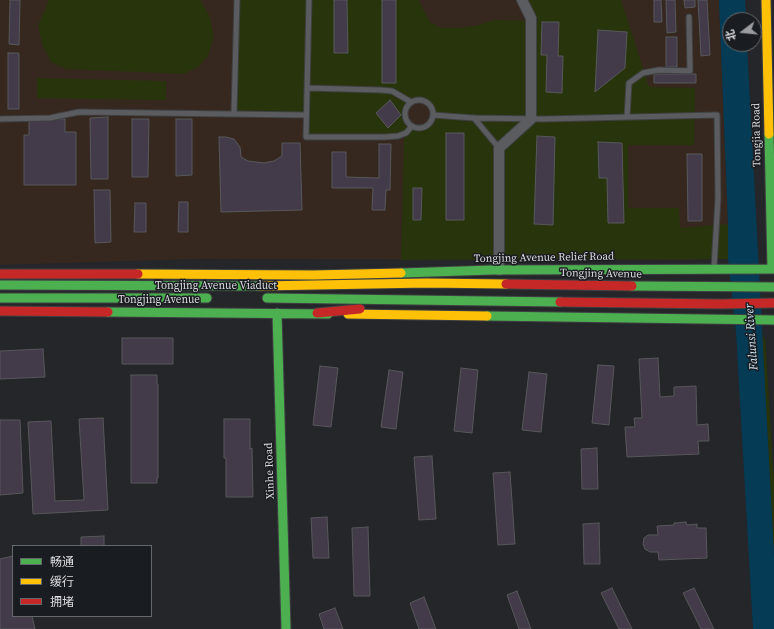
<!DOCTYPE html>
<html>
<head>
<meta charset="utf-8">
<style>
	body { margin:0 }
	#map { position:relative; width:774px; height:629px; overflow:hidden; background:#242629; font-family:"Source Serif 4","Noto Sans SC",serif }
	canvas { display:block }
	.legend { position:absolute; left:12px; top:545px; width:140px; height:72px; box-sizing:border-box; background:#191c20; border:1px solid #66696c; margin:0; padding:5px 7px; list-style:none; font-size:12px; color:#dadcdf }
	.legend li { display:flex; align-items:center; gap:8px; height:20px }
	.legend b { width:20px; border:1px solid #66696c }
	.north { position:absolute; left:722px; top:12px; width:40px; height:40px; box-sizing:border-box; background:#191c20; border:1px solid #66696c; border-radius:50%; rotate:254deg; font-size:11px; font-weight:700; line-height:16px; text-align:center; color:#dadcdf }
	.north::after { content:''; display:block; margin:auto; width:14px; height:18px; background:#9a9c9f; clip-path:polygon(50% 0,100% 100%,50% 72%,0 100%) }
</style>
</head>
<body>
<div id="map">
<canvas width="774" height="629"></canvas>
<ul class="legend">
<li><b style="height:5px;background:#4caf50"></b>畅通</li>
<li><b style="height:5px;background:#ffc107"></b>缓行</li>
<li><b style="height:5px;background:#c62828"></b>拥堵</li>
</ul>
<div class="north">北</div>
</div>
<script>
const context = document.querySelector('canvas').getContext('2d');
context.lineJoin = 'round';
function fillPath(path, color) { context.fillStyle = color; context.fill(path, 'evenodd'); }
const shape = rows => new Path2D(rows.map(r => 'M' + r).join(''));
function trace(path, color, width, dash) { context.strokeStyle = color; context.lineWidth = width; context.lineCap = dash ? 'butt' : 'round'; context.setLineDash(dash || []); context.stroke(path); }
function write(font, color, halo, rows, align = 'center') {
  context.font = font + ' "Source Serif 4",serif'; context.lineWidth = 3; context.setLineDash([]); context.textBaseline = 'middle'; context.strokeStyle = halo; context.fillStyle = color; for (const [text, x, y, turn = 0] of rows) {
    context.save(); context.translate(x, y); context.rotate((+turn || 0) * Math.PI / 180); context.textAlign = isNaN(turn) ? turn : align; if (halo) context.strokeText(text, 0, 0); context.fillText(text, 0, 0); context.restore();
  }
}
fillPath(shape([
	[0,0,719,0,728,224,728,259,682,260,195,259,0,265]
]), '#36281f');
fillPath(shape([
	[49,0,200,0,210,17,214,36,208,56,199,66,184,74,66,69,51,62,42,44,38,26],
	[237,0,419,0,425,13,431,23,439,27,445,28,459,28,475,26,495,20,531,21,522,0,621,0,649,87,695,88,694,145,628,145,628,208,679,208,680,228,728,224,728,259,401,260,404,140,406,133,398,136,306,137,306,116,234,113],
	[415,100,419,100,428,103,433,110,433,115,429,123,421,127,412,126,406,119,405,115,407,106],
	[37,78,166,81,166,100,37,98],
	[762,335,765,339,766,352,774,482,774,555]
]), '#28340c');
fillPath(shape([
	[719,0,745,0,746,20,730,20,730,44,747,44,774,555,774,629,753,629,736,332,728,259,728,224]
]), '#053b54');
const building = shape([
	[10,0,20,0,19,45,9,44,10,0],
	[334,0,347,0,348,53,334,53,334,0],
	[382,0,396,0,396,83,382,83,382,0],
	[654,0,661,0,662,22,654,22,654,0],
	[666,0,675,0,676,32,667,33,666,0],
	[684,0,695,0,695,7,685,8,684,0],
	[698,0,707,0,710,55,701,56,698,0],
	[542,22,559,22,558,56,563,56,562,93,546,92,547,55,541,55,542,22],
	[598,30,627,32,625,68,595,92,598,30],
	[666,37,677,37,677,67,666,67,666,37],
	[8,53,19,53,19,109,8,109,8,53],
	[654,74,696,74,696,83,654,83,654,74],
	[390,100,401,115,388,128,376,113,390,100],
	[108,117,108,179,91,179,90,118,108,117],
	[29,119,65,119,65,132,76,132,76,185,24,185,24,135,29,135,29,119],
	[132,119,149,119,148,177,132,177,132,119],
	[176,119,192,119,192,175,176,176,176,119],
	[446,133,464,133,464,220,446,220,446,133],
	[537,136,555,137,553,225,534,224,537,136],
	[219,137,226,137,234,139,240,147,241,157,248,161,264,163,274,161,282,156,282,143,300,143,302,210,221,212,219,137],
	[598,142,622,143,624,223,608,223,607,178,599,178,598,142],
	[379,144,391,144,390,190,386,190,385,210,372,210,373,188,332,188,332,152,346,152,346,177,379,178,379,144],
	[687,154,702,154,702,221,688,221,687,154],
	[413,188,422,188,421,220,413,220,413,188],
	[94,190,110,190,111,242,95,243,94,190],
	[179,202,188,202,188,232,178,232,179,202],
	[135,203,146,203,146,232,134,232,135,203],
	[122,338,173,338,173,364,122,364,122,338],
	[43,349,45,377,0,379,0,351,43,349],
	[658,358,660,397,674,396,674,387,696,386,697,425,708,424,709,441,698,441,699,454,627,457,625,427,635,427,634,418,642,418,639,359,658,358],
	[598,365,614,366,609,425,592,423,598,365],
	[320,366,338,368,331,427,313,425,320,366],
	[461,368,478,370,472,433,454,431,461,368],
	[389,370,403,372,396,429,381,427,389,370],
	[529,372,547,374,541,432,522,430,529,372],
	[131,375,157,375,157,384,158,384,158,478,157,478,157,483,131,483,131,375],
	[103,418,108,510,33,514,28,422,51,421,55,501,84,500,79,419,103,418],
	[224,419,250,419,250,449,252,448,253,497,226,497,226,458,224,458,224,419],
	[0,420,20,420,23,493,0,495,0,420],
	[597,448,598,489,582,489,581,449,597,448],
	[432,456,436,519,419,520,414,457,432,456],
	[510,472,515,544,498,545,493,473,510,472],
	[327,517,329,558,313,558,311,518,327,517],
	[686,522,687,525,697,524,697,528,706,528,707,558,659,560,658,552,650,552,645,549,643,544,644,538,648,535,658,535,657,526,674,525,674,523,686,522],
	[599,523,600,564,584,564,583,524,599,523],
	[368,527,370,596,354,596,352,528,368,527],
	[104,536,104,546,81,546,81,537,104,536],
	[13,556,13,616,32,616,35,629,0,629,0,559,13,556],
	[612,588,632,629,619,629,601,593,612,588],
	[694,588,714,629,701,629,683,593,694,588],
	[517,591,531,629,519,629,507,595,517,591],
	[424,597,436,629,419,629,410,603,424,597],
	[335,608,343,629,324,629,319,614,335,608]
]);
fillPath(building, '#433b4a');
trace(building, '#57585a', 1);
const lane = shape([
	[309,0,306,137,385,137,398,136,406,133,412,126],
	[307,88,380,90,392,91,411,102],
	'405 114a14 14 0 1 1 28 0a14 14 0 1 1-28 0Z',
	[234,113,237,0],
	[433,115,474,118,544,119,717,115,718,198,714,268],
	[627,117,629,83,643,73,659,70,690,71,689,17],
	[474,118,499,148],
	[0,119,50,118,79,112,306,115]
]);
const street = shape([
	[499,270,499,148,531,119,531,18,522,0]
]);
const fast = shape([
	[769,134,772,269],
	[401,273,492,270,774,269],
	[0,285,260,286],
	[632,286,774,287],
	[0,298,207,298],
	[267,298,560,302],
	[108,312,328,314],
	[277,313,286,629],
	[487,316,774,320]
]);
const slow = shape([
	[766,0,769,134],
	[138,274,314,275,401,273],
	[260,286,427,283,506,284],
	[348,314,487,316]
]);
const jam = shape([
	[0,274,138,274],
	[506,284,632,286],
	[560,302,721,304,774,303],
	[0,311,108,312],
	[317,313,360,309]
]);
trace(lane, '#3f4042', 7);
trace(street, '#3f4042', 12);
trace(fast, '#3f4042', 11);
trace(slow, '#3f4042', 11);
trace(jam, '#3f4042', 11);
trace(lane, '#5b5c5f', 5);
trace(street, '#5b5c5f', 10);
trace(fast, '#4caf50', 9);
trace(slow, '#ffc107', 9);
trace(jam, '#c62828', 9);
write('11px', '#dadcdf', '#191c20', [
	["Tongjia Road",757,135,-91],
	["Tongjing Avenue Relief Road",544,258,-1],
	["Tongjing Avenue",601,274,1],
	["Tongjing Avenue Viaduct",216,286],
	["Tongjing Avenue",159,300],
	["Xinhe Road",270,471,-92]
]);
write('italic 12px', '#cce2f0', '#191c20', [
	["Falunsi River",752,337,-94]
]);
</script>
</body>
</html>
